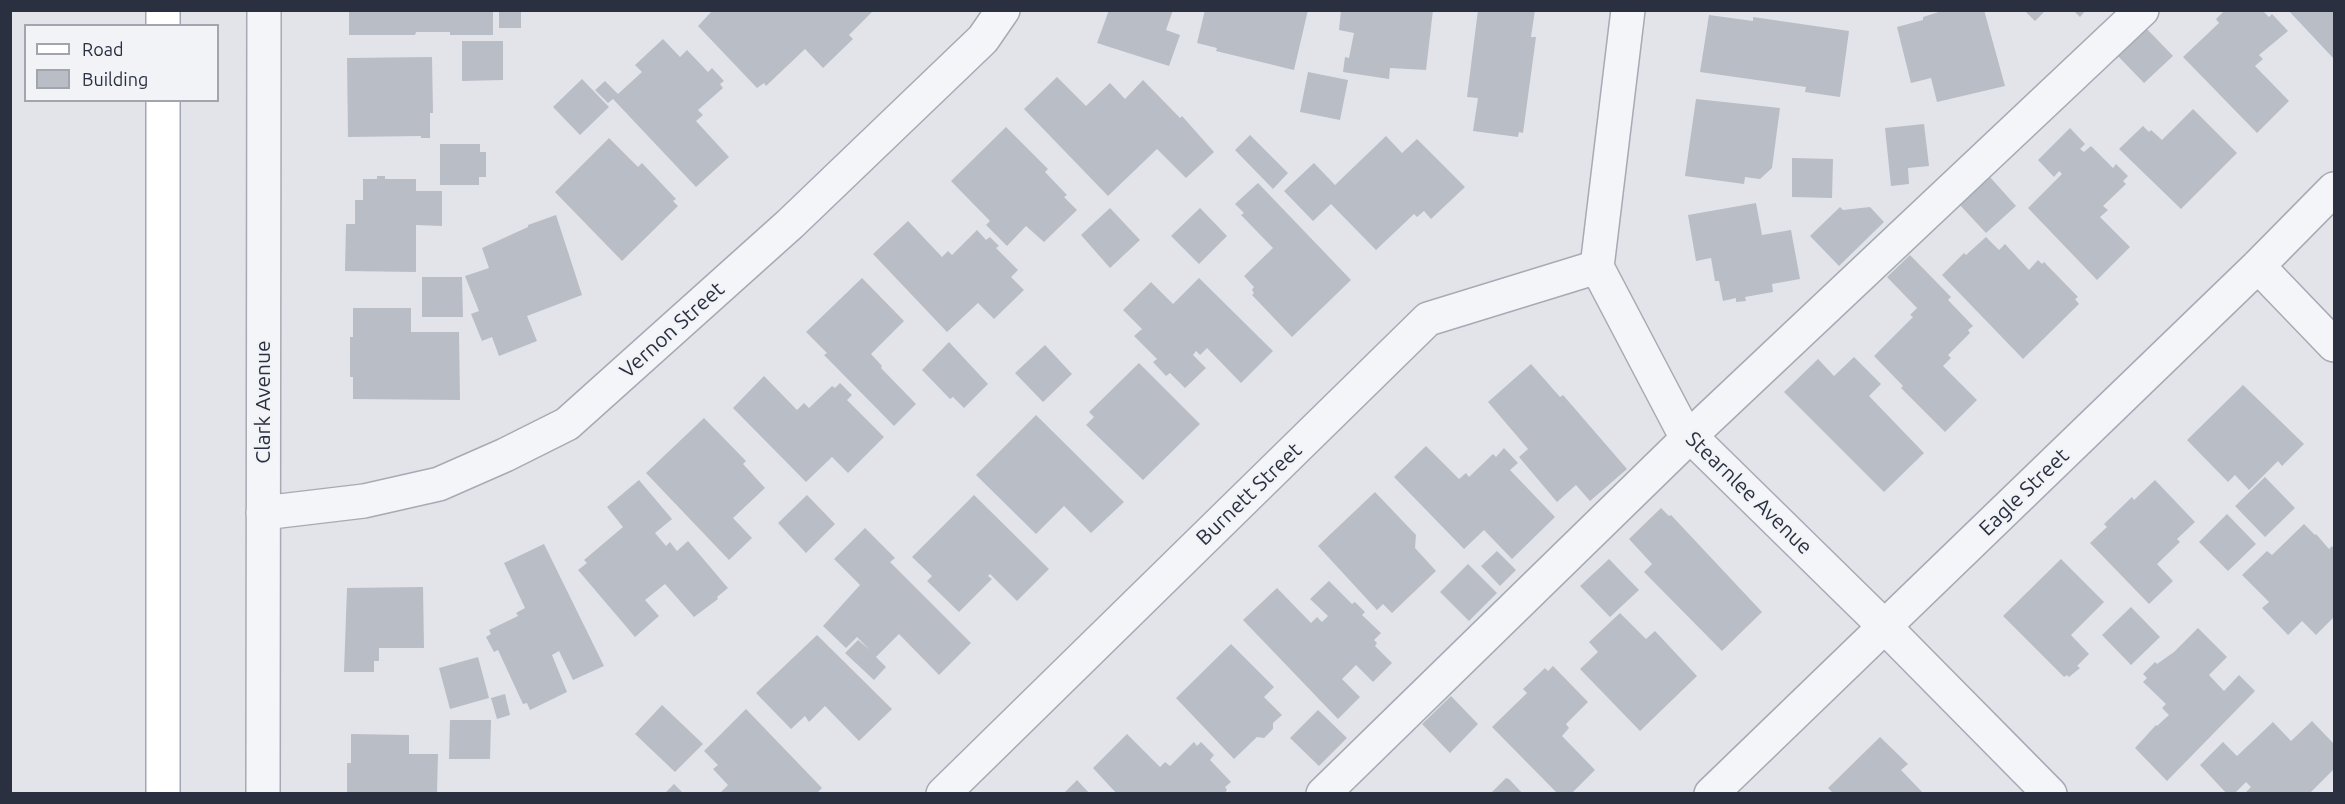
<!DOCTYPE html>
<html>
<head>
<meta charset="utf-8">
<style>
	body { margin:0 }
	#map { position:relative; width:2345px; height:804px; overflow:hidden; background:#e2e4ea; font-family:Ubuntu,sans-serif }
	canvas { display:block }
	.frame { position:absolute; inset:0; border:12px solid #2b3041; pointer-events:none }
	.legend { position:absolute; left:24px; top:24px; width:195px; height:78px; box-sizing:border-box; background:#f1f3f7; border:2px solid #a2a5ae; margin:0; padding:8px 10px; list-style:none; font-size:18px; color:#2b3041 }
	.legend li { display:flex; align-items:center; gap:12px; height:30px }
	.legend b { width:30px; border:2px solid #a2a5ae }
</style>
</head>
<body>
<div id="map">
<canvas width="2345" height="804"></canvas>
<div class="frame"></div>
<ul class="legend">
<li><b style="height:8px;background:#fff"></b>Road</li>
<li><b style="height:16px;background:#b9bdc6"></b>Building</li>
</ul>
</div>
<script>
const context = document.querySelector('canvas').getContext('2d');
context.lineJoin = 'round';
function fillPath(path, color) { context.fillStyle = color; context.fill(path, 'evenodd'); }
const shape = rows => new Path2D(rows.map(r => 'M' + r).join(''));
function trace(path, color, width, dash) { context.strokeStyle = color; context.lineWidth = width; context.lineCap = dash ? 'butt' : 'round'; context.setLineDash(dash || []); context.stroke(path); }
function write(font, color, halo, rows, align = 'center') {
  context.font = font + ' Ubuntu,sans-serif'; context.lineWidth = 4.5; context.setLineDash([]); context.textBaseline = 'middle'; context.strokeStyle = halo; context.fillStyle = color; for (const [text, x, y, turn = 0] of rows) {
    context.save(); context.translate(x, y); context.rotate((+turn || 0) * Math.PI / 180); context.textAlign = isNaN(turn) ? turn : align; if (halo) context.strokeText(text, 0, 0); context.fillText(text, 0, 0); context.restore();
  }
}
fillPath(shape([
	[349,10,493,10,493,35,450,35,450,32,416,32,415,35,349,35],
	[499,10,521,10,521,28,499,28],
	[713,10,874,10,849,35,853,39,823,68,805,49,766,86,764,83,757,88,698,26],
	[1109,10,1173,10,1166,30,1180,35,1169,66,1097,43],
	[1205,10,1308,10,1294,70,1216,51,1217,48,1197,43],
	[1341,10,1433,10,1426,70,1390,68,1389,79,1343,72,1345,57,1349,58,1354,33,1339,30],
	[1478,10,1535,10,1531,37,1536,37,1523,133,1519,132,1518,137,1473,131,1478,98,1467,97],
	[1945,10,1984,10,2005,86,1937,102,1931,78,1911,83,1897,27,1923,20,1923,17],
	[2024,10,2046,10,2035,21],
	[2073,10,2086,10,2080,17],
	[2225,10,2262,10,2269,17,2272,14,2288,31,2259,55,2263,59,2255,66,2289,101,2257,133,2183,57,2219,23,2216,19],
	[2288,10,2334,10,2334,59],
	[1709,15,1753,21,1753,17,1849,31,1840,97,1805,92,1806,87,1700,72],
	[2144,26,2173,56,2144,83,2115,53],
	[663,39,680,57,687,50,708,72,712,68,724,81,720,84,723,88,698,110,703,115,696,121,729,157,696,187,613,99,608,103,595,90,605,81,618,94,642,72,635,65],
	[462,41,503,41,503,80,462,81],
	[432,57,433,113,430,113,430,138,421,138,421,136,348,137,347,58],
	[1308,72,1348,80,1340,120,1300,112],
	[1057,77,1086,106,1110,83,1125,99,1143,80,1180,118,1182,116,1214,152,1186,178,1157,149,1108,196,1024,109],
	[582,79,609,107,580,135,553,107],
	[1696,99,1780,108,1772,168,1760,179,1745,177,1744,184,1685,176],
	[2193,109,2237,153,2181,209,2119,149,2143,126,2149,132,2151,130,2162,140],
	[1924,124,1929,166,1908,168,1909,184,1891,186,1885,128],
	[1006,127,1048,169,1045,172,1067,195,1064,197,1077,210,1044,242,1026,226,1007,246,986,225,990,221,951,181],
	[2070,128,2085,144,2080,149,2084,152,2091,146,2113,168,2116,164,2128,176,2123,181,2126,184,2103,206,2108,210,2100,217,2130,247,2097,280,2028,208,2062,174,2059,171,2054,177,2038,160],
	[1250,135,1288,173,1273,189,1235,150],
	[1386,136,1402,153,1417,139,1465,187,1431,219,1424,211,1417,217,1414,214,1376,250,1331,204,1313,221,1284,191,1314,163,1335,185],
	[609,138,638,167,642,163,676,199,673,201,678,206,622,261,555,192],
	[440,144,480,144,480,152,486,152,486,177,479,177,479,185,440,185],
	[1792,158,1833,159,1832,198,1792,197],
	[377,176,385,176,385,179,416,179,416,191,442,191,442,226,416,225,416,272,345,271,346,224,355,224,355,200,363,200,363,179,377,179],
	[1989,176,2016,206,1986,233,1959,204],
	[1258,183,1351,280,1292,337,1252,295,1254,293,1252,290,1254,287,1244,276,1273,248,1241,215,1244,213,1235,204],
	[1756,203,1762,235,1791,230,1800,279,1772,284,1773,292,1745,297,1746,301,1736,302,1736,298,1723,301,1719,281,1715,281,1711,258,1696,261,1688,215],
	[1840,207,1843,210,1870,207,1884,222,1839,266,1810,236],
	[1110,208,1140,240,1110,268,1081,235],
	[1200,208,1227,236,1199,264,1171,236],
	[556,215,582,295,527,316,537,341,499,356,492,337,482,341,471,314,479,311,465,276,489,268,482,248,528,227,528,225],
	[908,221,942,257,948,251,952,255,977,230,986,240,990,237,999,246,996,248,1018,270,1011,277,1024,290,994,319,978,303,947,332,873,254],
	[1986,237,1999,250,2005,244,2029,270,2038,260,2042,264,2044,262,2078,297,2075,299,2079,304,2023,359,1942,275,1964,253,1966,255],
	[1910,255,1951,297,1948,300,1973,326,1968,330,1970,333,1948,355,1951,358,1943,366,1977,400,1945,432,1901,388,1903,386,1874,356,1913,317,1910,315,1917,308,1887,277],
	[422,277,462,277,463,317,422,317],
	[862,278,904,321,871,354,882,366,881,368,916,404,894,426,824,355,827,353,806,332],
	[1199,278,1273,351,1241,383,1207,348,1200,355,1196,351,1193,355,1206,368,1185,388,1170,373,1166,376,1153,362,1157,359,1134,336,1142,329,1123,310,1151,282,1173,304],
	[353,308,411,308,411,332,459,332,460,400,353,399,353,377,350,377,350,337,353,337],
	[949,342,988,384,964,408,953,397,950,399,922,370],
	[1045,345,1072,374,1043,402,1015,373],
	[1854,357,1881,384,1869,396,1924,453,1884,492,1784,392,1818,359,1834,376],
	[1139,363,1200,424,1143,480,1086,425,1094,417,1089,412],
	[1531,364,1560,397,1563,395,1627,469,1590,501,1576,485,1557,502,1519,457,1528,449,1488,402],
	[764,376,797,410,804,403,809,408,832,386,835,388,840,383,852,395,847,400,884,437,848,473,832,457,806,482,733,408],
	[2243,385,2304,444,2282,466,2278,461,2249,490,2235,475,2228,482,2187,440],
	[1036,415,1124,502,1091,533,1064,506,1036,534,976,475],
	[704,418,746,461,743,464,765,488,733,518,752,538,729,560,646,473],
	[1426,446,1459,479,1466,473,1469,477,1493,454,1496,457,1504,448,1518,463,1510,470,1555,517,1512,559,1484,530,1464,549,1394,477],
	[2265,477,2295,508,2265,537,2235,506],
	[639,480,672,519,655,533,666,546,670,542,677,551,688,541,728,588,717,597,718,599,694,617,665,584,645,600,659,616,635,637,578,570,587,563,584,560,623,527,607,507],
	[2155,480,2195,522,2177,539,2180,542,2157,564,2173,581,2149,604,2090,543,2107,527,2104,524,2132,497,2134,500],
	[1375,492,1416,535,1415,548,1436,571,1392,613,1383,604,1377,610,1318,546],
	[807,495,835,524,806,553,778,523],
	[974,495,1049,569,1017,601,990,574,988,576,992,579,959,612,927,581,932,576,912,557],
	[1661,508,1669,516,1671,515,1762,612,1722,651,1644,572,1652,564,1629,539],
	[2227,514,2256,544,2228,571,2199,542],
	[2304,524,2315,535,2316,534,2329,549,2332,546,2334,548,2334,617,2316,635,2302,621,2288,635,2262,608,2269,602,2242,575,2267,551,2272,555],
	[865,528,895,558,890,562,971,643,939,675,899,634,876,657,886,667,874,680,845,653,858,640,870,650,857,637,846,648,823,626,860,585,834,559],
	[544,544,604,666,573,680,559,651,552,655,567,692,530,710,527,703,523,704,498,650,494,652,486,637,491,634,489,630,518,616,516,613,525,608,504,563],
	[1497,551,1516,570,1500,586,1481,566],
	[1609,559,1639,590,1610,617,1580,586],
	[2061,559,2104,602,2071,635,2089,654,2077,666,2080,668,2069,677,2067,675,2064,677,2003,616],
	[1468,564,1497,593,1469,621,1440,592],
	[1329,581,1352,604,1355,602,1365,612,1362,615,1381,633,1374,640,1377,643,1375,646,1392,663,1373,682,1356,665,1342,679,1360,697,1338,719,1243,620,1277,588,1311,623,1317,617,1322,622,1328,616,1310,599],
	[423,587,424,648,379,648,379,661,374,661,374,672,344,672,347,588],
	[2131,607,2160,637,2131,665,2102,635],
	[1620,613,1646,639,1655,631,1697,676,1640,731,1580,669,1598,652,1589,642],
	[2198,628,2227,657,2209,675,2224,691,2239,675,2255,691,2167,781,2135,748,2156,725,2157,726,2169,715,2162,708,2166,704,2143,682,2147,678,2143,674,2155,662,2157,664,2174,652],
	[817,635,892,709,859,741,825,706,809,722,805,716,791,729,756,693],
	[1231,644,1274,687,1264,697,1282,715,1273,723,1273,729,1264,738,1257,737,1234,759,1176,698],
	[478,657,489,698,450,709,439,668],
	[1553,666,1588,702,1566,724,1569,728,1562,736,1595,770,1571,794,1558,794,1492,727,1527,693,1523,689,1545,668,1548,671],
	[505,694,510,715,497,719,491,698],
	[1451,696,1478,724,1450,753,1422,724],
	[662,705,703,744,675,772,635,734],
	[746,709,822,788,816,794,719,794,728,785,713,769,718,765,704,751],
	[1318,710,1347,738,1319,766,1290,738],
	[450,720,491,720,490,759,449,759],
	[2312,721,2334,744,2334,769,2309,794,2244,794,2251,787,2246,782,2234,794,2227,794,2200,765,2223,742,2237,756,2273,722,2291,741],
	[351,734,409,735,409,754,438,754,437,793,347,794,347,763,351,763],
	[1127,734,1160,767,1165,762,1170,766,1194,742,1197,746,1201,742,1214,755,1210,760,1231,782,1225,787,1227,790,1224,794,1117,794,1093,768],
	[1880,737,1908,764,1901,770,1924,794,1834,794,1828,788],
	[1506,778,1509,779,1523,794,1490,794],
	[1077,780,1090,794,1063,794],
	[674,784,684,794,664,794]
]), '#b9bdc6');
const minor = shape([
	[1628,10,1597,267,1681,427,1884,626,2050,794],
	[2258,266,2334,345],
	[263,513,364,501,439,484,505,455,567,424,790,224,983,39,1003,10],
	[263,794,264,10],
	[943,794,1428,319,1597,267],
	[1323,794,1690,436,2142,10],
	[1711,794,2258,266,2334,189]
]);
const major = shape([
	[163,26,163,10],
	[163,794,163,100]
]);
trace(minor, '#a7aab4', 36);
trace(major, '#a2a7b5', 36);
trace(minor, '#f4f5f8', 33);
trace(major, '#fff', 33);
write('21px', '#2b3041', '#f1f3f7', [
	["Vernon Street",672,330,-42],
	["Clark Avenue",263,402,-90],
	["Eagle Street",2024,492,-44],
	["Stearnlee Avenue",1749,493,44],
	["Burnett Street",1249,494,-44]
]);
</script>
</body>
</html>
